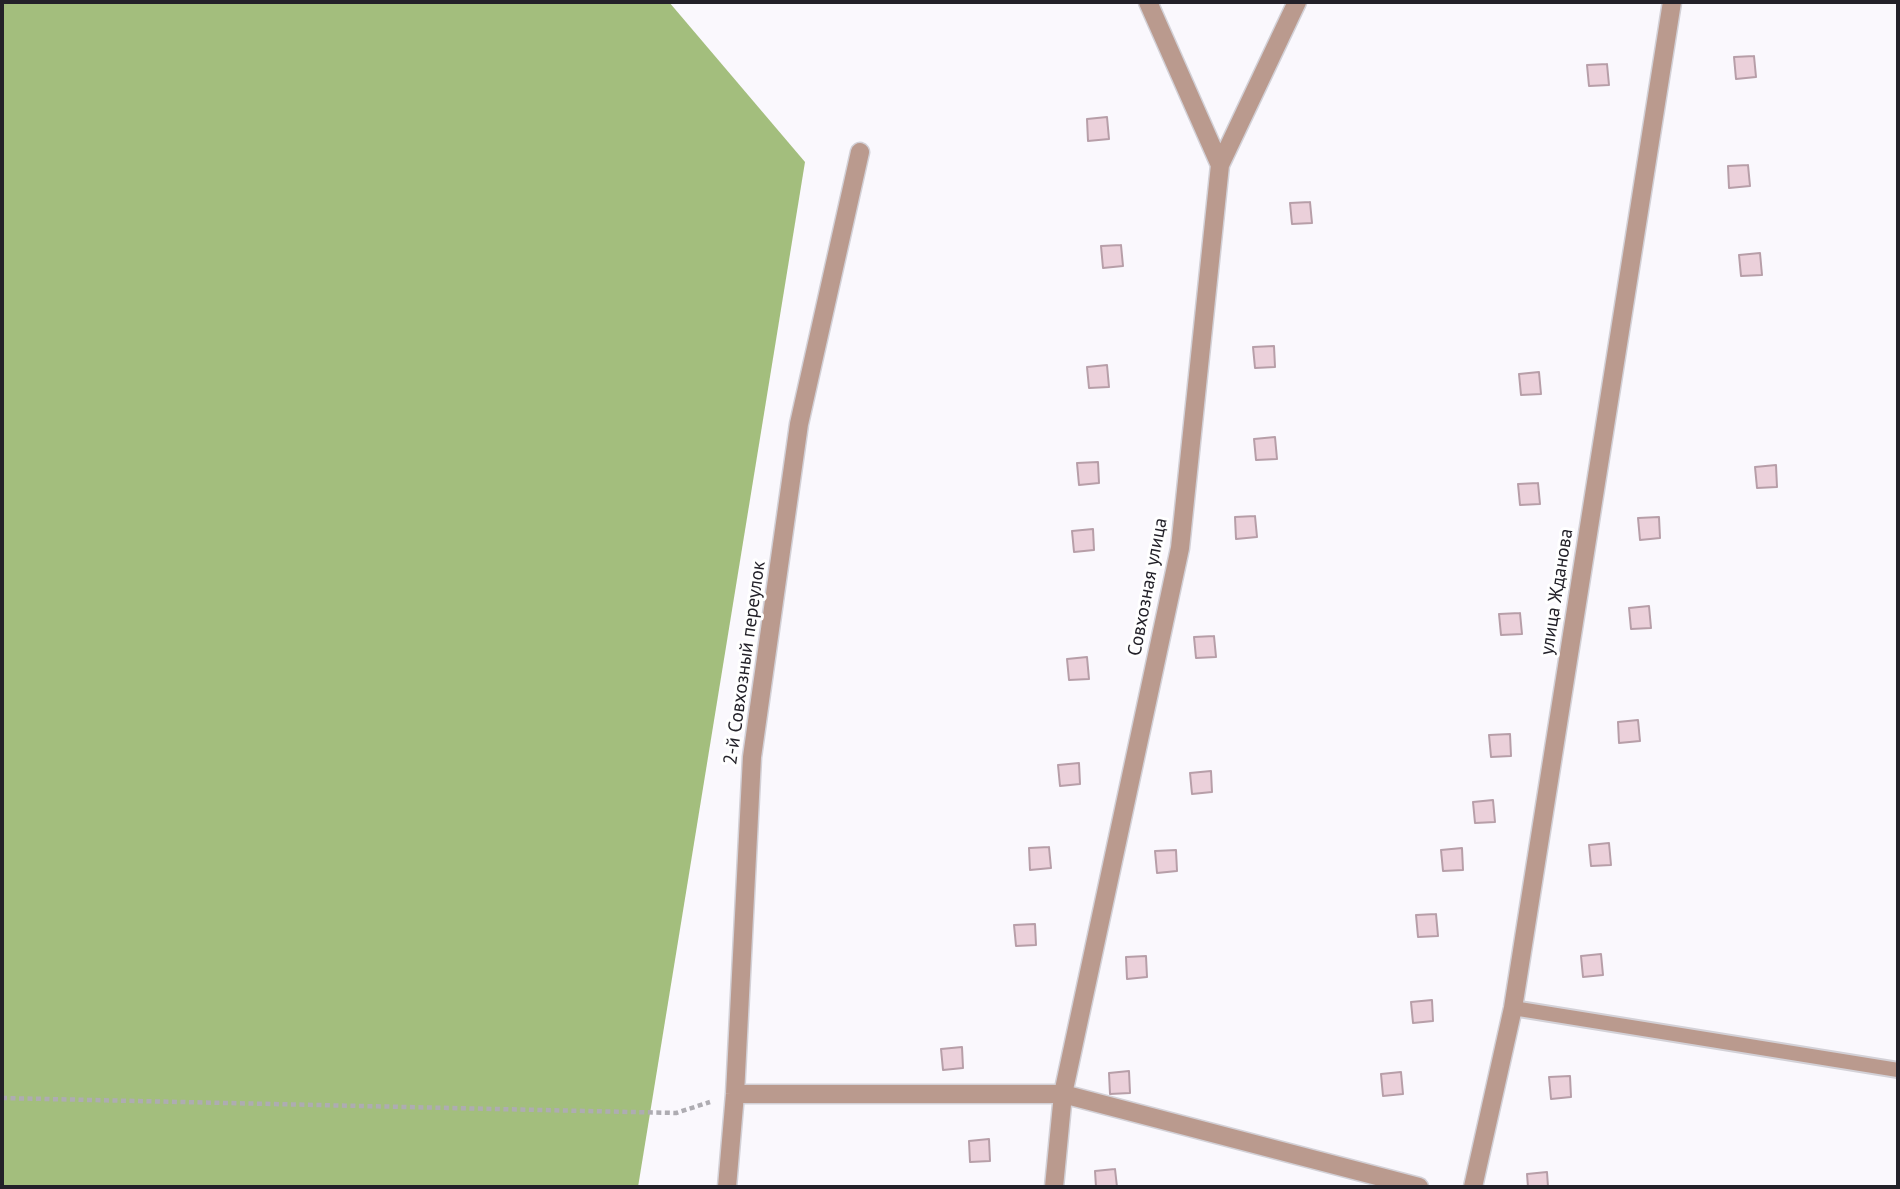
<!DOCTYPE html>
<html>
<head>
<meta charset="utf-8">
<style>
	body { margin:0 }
	#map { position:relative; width:1900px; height:1189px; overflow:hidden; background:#faf8fd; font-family:"PT Sans",sans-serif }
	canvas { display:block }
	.frame { position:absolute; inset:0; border:4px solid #232129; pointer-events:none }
</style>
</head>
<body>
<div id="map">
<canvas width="1900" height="1189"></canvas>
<div class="frame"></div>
</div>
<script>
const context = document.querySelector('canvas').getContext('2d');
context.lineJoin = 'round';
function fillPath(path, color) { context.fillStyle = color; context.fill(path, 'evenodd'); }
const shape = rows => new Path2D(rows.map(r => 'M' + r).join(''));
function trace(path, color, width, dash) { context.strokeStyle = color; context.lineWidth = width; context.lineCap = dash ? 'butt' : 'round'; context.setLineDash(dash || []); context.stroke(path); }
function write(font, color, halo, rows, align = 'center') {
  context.font = font + ' "PT Sans",sans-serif'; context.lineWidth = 6; context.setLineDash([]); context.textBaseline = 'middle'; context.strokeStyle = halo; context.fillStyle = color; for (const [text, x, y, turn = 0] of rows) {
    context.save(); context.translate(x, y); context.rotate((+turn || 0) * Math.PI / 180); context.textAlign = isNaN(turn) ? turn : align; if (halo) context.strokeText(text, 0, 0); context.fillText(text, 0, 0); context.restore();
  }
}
fillPath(shape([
	[2,2,669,2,805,162,638,1187,2,1187]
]), '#a3be7d');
const building = shape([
	[1754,56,1756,77,1736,79,1734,57,1754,56],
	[1607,64,1609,85,1589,86,1587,65,1607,64],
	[1107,117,1109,139,1088,141,1087,119,1107,117],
	[1748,165,1750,186,1729,188,1728,166,1748,165],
	[1310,202,1312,223,1292,224,1290,203,1310,202],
	[1121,245,1123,266,1103,268,1101,246,1121,245],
	[1760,253,1762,275,1741,276,1739,255,1760,253],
	[1274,346,1275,367,1255,368,1253,347,1274,346],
	[1107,365,1109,387,1089,388,1087,367,1107,365],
	[1539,372,1541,394,1521,395,1519,374,1539,372],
	[1275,437,1277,459,1256,460,1254,439,1275,437],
	[1098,462,1099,483,1079,485,1077,463,1098,462],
	[1776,465,1777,487,1757,488,1755,467,1776,465],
	[1538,483,1540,504,1520,505,1518,484,1538,483],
	[1255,516,1257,537,1236,539,1235,517,1255,516],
	[1659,517,1660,538,1640,540,1638,518,1659,517],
	[1093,529,1094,550,1074,552,1072,531,1093,529],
	[1649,606,1651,628,1631,629,1629,608,1649,606],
	[1520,613,1522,634,1501,635,1499,614,1520,613],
	[1214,636,1216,657,1196,658,1194,637,1214,636],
	[1087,657,1089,679,1069,680,1067,659,1087,657],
	[1638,720,1640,741,1619,743,1618,722,1638,720],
	[1510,734,1511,756,1491,757,1489,735,1510,734],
	[1079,763,1080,784,1060,786,1058,765,1079,763],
	[1211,771,1212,792,1192,794,1190,773,1211,771],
	[1493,800,1495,822,1475,823,1473,802,1493,800],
	[1609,843,1611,865,1591,866,1589,845,1609,843],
	[1049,847,1051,868,1030,870,1029,848,1049,847],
	[1462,848,1463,870,1443,871,1441,850,1462,848],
	[1176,850,1177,871,1157,873,1155,851,1176,850],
	[1436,914,1438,936,1418,937,1416,915,1436,914],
	[1035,924,1036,945,1016,946,1014,925,1035,924],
	[1601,954,1603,975,1583,977,1581,956,1601,954],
	[1146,956,1147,977,1127,979,1126,957,1146,956],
	[1432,1000,1433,1021,1413,1023,1411,1002,1432,1000],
	[962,1047,963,1068,943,1070,941,1049,962,1047],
	[1129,1071,1130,1093,1110,1094,1109,1073,1129,1071],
	[1401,1072,1403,1094,1383,1096,1381,1074,1401,1072],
	[1570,1076,1571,1097,1551,1099,1549,1077,1570,1076],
	[989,1139,990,1161,970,1162,969,1141,989,1139],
	[1115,1169,1117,1187,1096,1187,1095,1171,1115,1169],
	[1547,1172,1548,1187,1528,1187,1527,1174,1547,1172]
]);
fillPath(building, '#ebd0da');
trace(building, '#b79ea8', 2);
const lane = shape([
	[1513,1008,1898,1070]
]);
const street = shape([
	[1220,165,1297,2],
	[735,1094,1063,1094,1419,1187],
	[727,1187,735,1094,752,757,799,424,860,152],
	[1054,1187,1063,1094,1180,548,1220,165,1148,2],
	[1473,1187,1513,1008,1672,2]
]);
trace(lane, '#d3d1d7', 18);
trace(street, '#d3d1d7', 21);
trace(shape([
	[2,1098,676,1113,710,1102]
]), '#aeacb2', 4.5, [5, 3.5]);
trace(lane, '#ba9a8e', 14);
trace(street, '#ba9a8e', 18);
write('19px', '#232129', '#fff', [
	["Совхозная улица",1148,587,-79],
	["улица Жданова",1557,592,-81],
	["2-й Совхозный переулок",745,663,-82]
]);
</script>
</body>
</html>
